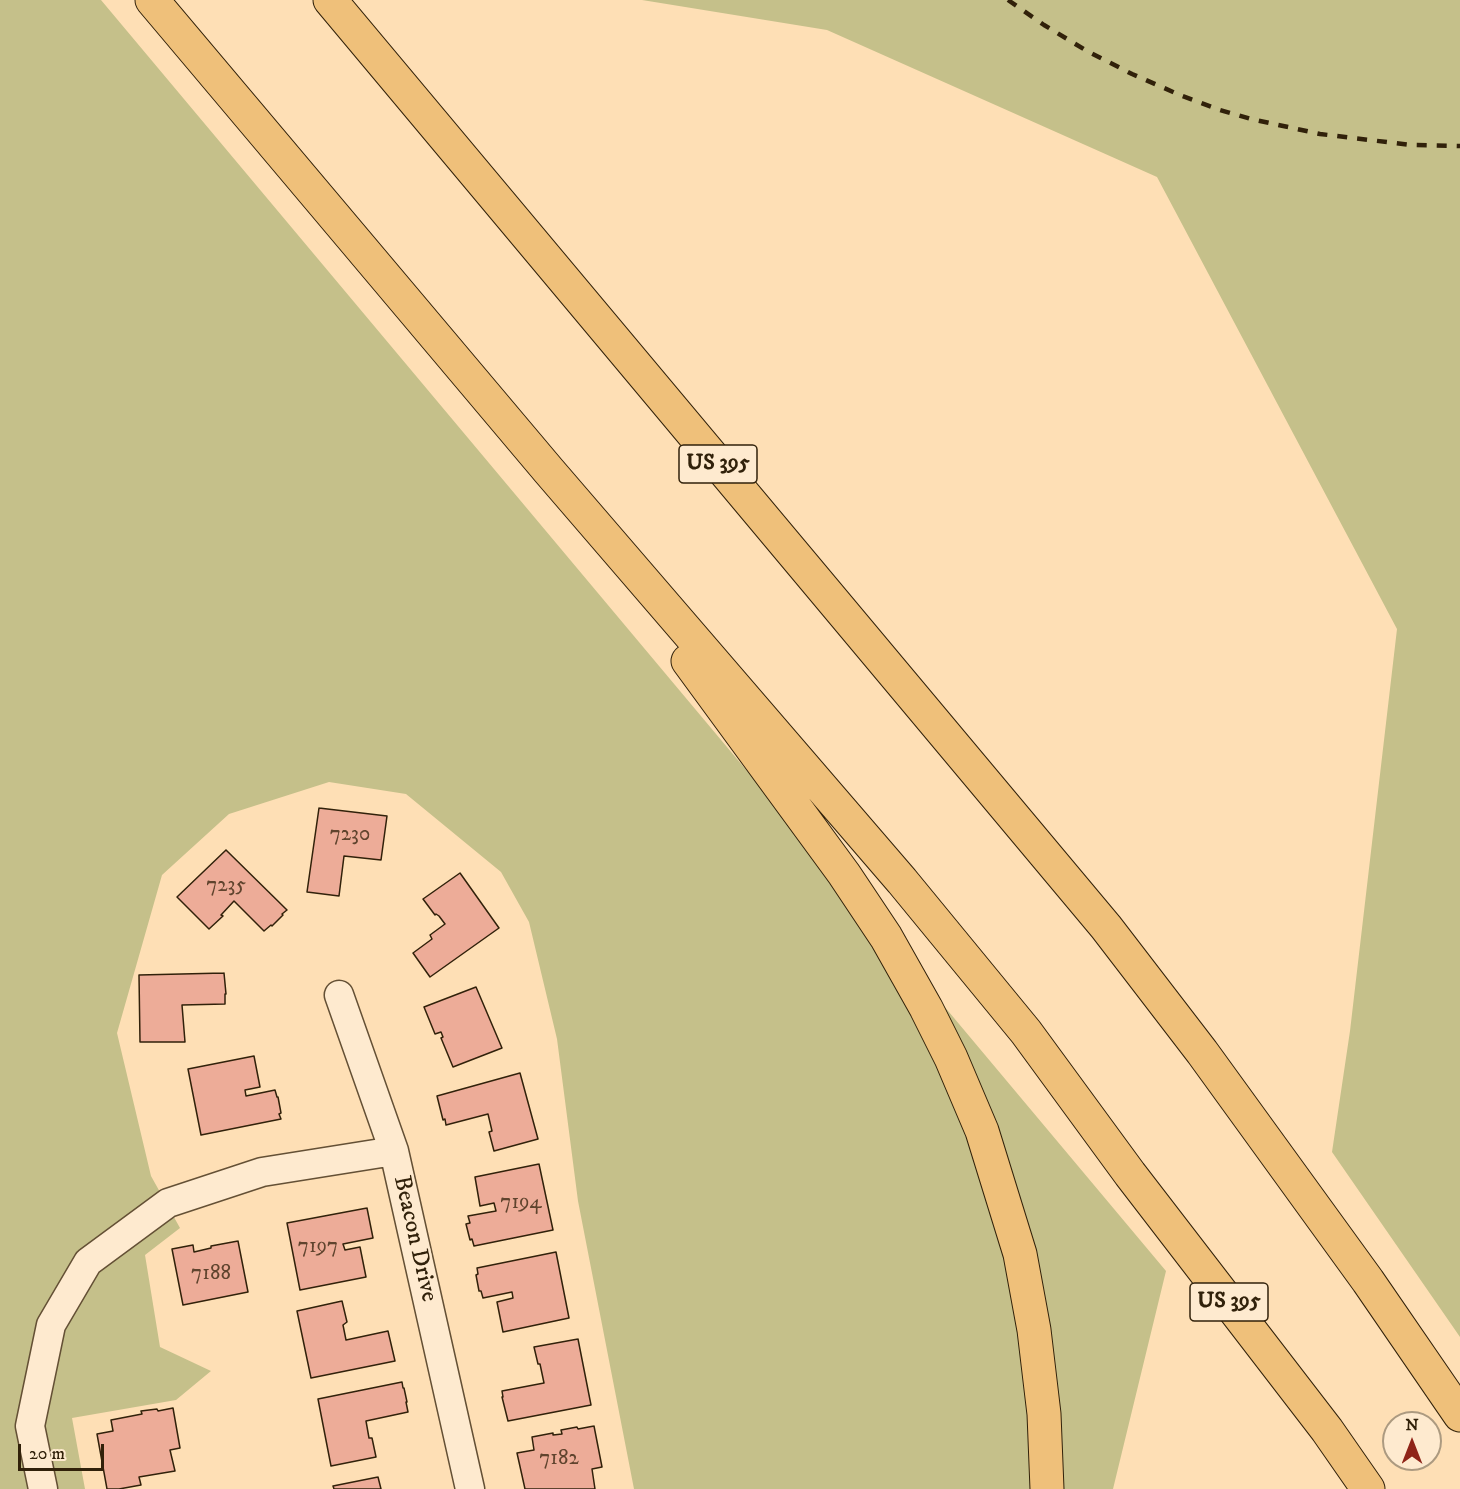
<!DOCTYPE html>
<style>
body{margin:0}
#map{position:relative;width:1460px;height:1489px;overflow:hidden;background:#fedfb5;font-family:"IM FELL DW Pica",serif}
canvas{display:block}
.north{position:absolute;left:1382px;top:1411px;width:60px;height:60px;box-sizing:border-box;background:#feeacf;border:2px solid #ac9a80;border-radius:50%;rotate:0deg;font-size:16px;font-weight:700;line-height:24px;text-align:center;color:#31210a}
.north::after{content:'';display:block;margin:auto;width:21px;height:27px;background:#8f2418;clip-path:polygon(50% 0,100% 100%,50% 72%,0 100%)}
.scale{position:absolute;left:18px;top:1444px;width:86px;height:27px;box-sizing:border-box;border:3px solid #31210a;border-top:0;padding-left:8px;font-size:18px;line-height:21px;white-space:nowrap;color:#31210a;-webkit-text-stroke:4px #feeacf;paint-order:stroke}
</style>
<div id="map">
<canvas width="1460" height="1489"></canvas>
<div class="north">N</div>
<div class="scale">20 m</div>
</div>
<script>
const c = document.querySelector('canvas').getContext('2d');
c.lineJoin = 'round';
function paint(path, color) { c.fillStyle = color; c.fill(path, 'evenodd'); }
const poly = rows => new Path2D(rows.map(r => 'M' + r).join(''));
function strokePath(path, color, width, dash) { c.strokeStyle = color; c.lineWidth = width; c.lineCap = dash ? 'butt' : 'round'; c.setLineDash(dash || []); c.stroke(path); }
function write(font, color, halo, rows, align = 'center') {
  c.font = font + ' "IM FELL DW Pica",serif'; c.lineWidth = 4.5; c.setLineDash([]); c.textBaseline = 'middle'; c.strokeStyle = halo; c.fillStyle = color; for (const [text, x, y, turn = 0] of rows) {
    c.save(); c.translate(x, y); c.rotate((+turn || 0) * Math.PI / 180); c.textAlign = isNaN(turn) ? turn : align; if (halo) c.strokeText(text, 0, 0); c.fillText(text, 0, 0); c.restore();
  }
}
paint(poly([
 [0,0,101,0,1166,1271,1113,1489,634,1489,578,1201,557,1039,529,922,501,872,406,794,329,782,229,814,162,875,117,1033,151,1176,180,1228,145,1255,160,1347,211,1371,176,1400,72,1418,85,1489,0,1489],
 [642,0,1460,0,1460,1337,1332,1152,1350,1031,1397,629,1157,177,827,30]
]), '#c5c08a');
const building = poly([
 [319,808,387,816,381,860,344,856,339,896,307,892,319,808],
 [226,850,287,910,282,914,283,915,272,926,271,925,264,931,234,901,221,915,223,916,209,929,177,897,226,850],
 [460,873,499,928,430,977,413,953,432,939,430,935,445,924,439,916,436,914,435,915,423,899,460,873],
 [224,973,226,994,225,994,225,1004,182,1005,185,1042,140,1042,139,975,224,973],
 [476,987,502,1048,453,1067,441,1038,443,1037,441,1032,435,1034,424,1007,476,987],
 [254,1056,260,1087,245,1090,246,1096,275,1090,277,1097,278,1097,281,1113,279,1114,281,1119,201,1135,188,1069,254,1056],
 [520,1073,538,1139,494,1151,489,1132,492,1131,488,1114,446,1125,445,1119,443,1120,437,1096,520,1073],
 [539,1164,553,1230,474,1246,472,1239,470,1240,466,1224,470,1223,468,1216,496,1211,494,1203,480,1206,475,1177,539,1164],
 [367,1208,373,1238,343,1244,345,1250,360,1247,366,1277,300,1290,287,1223,367,1208],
 [238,1241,248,1292,183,1305,172,1249,193,1245,194,1252,211,1248,211,1246,238,1241],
 [556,1252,569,1318,503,1332,497,1302,513,1298,512,1292,483,1298,481,1291,479,1291,476,1275,478,1274,477,1268,556,1252],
 [342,1301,347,1322,343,1325,346,1340,388,1331,395,1361,311,1378,297,1311,342,1301],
 [578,1339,591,1405,508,1421,502,1397,503,1397,502,1391,544,1383,540,1364,538,1364,534,1347,578,1339],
 [402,1382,403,1388,404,1388,407,1402,406,1402,408,1412,366,1421,369,1438,372,1438,376,1457,331,1466,318,1399,402,1382],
 [173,1408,180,1448,170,1450,175,1471,139,1477,141,1485,119,1489,107,1489,97,1434,113,1431,111,1420,142,1414,141,1411,157,1409,158,1411,173,1408],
 [594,1426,602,1467,592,1469,595,1489,525,1489,517,1453,534,1450,532,1437,553,1433,553,1435,562,1434,561,1430,577,1427,578,1429,594,1426],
 [378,1477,381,1489,334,1489,333,1486,378,1477]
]);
paint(building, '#edac98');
strokePath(building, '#31210a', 1.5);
const street = poly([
 [339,995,394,1151,470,1489],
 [43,1489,30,1426,51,1325,88,1262,168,1203,262,1172,394,1151]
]);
const highway = poly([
 [152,0,549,471,902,881,1026,1032,1130,1174,1327,1430,1368,1489],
 [330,0,1106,927,1202,1052,1368,1281,1460,1415],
 [688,661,844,874,886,937,926,1008,951,1058,982,1131,1020,1254,1034,1330,1044,1414,1047,1489]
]);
strokePath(street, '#645035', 31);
strokePath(highway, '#31210a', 35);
strokePath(street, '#feeacf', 28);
strokePath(highway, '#efc07a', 33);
strokePath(poly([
 [1008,0,1044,25,1087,51,1132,74,1180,95,1220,110,1251,119,1320,134,1411,145,1460,146]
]), '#31210a', 4.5, [10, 10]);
write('21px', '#60442e', null, [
 ["7230",350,836],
 ["7235",226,887],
 ["7194",521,1204],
 ["7197",318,1248],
 ["7188",211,1275],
 ["7182",559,1460]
]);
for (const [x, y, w] of [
 [718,464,78],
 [1229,1302,78]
]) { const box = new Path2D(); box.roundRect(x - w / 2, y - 19, w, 38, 4.5); c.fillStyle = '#feeacf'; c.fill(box); strokePath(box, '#31210a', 1.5); }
write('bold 22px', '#31210a', null, [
 ["US 395",718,464],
 ["US 395",1229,1302]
]);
write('24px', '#31210a', '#feeacf', [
 ["Beacon Drive",414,1239,77]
]);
</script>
